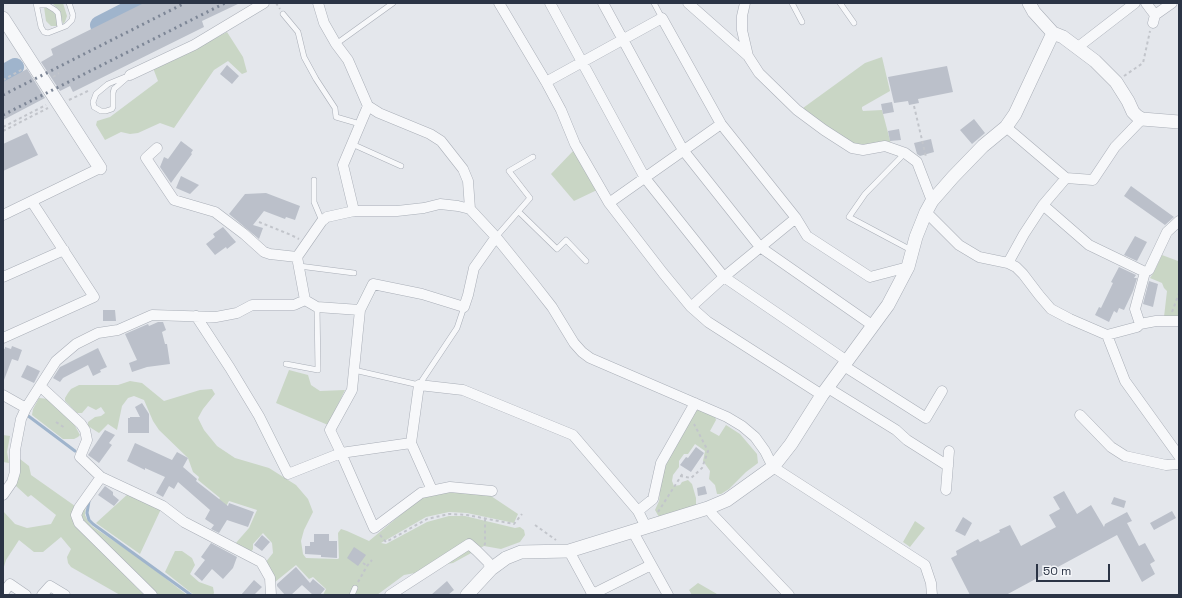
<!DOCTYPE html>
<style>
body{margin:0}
#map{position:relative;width:1182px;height:598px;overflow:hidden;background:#e4e7ec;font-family:"Space Grotesk",sans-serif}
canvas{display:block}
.frame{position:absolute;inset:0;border:4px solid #2b3445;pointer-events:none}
.scale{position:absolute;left:1036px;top:564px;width:74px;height:18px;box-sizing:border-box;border:2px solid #2b3445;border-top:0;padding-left:5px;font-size:12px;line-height:14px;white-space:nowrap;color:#2b3445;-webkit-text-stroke:3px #f4f6f9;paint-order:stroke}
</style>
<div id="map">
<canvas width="1182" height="598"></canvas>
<div class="frame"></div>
<div class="scale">50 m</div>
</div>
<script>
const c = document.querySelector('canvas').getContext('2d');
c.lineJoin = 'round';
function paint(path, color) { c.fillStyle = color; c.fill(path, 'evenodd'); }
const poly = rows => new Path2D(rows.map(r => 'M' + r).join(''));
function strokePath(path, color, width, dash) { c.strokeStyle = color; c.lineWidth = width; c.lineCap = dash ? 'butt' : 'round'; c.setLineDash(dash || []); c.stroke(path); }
paint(poly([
 [48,3,63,3,67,16,65,22,63,24,60,12,57,8,52,3],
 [44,7,51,9,56,14,58,26,51,26,46,21],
 [227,32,243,57,247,72,242,74,228,61,214,70,174,128,160,123,138,133,130,134,121,132,105,140,96,125,97,121,110,117,158,81,153,68,196,48],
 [882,57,890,91,862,107,862,109,863,111,882,110,891,144,865,147,852,145,803,111,803,108,865,63],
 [574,150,597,190,574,201,551,174],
 [1162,255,1178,261,1179,259,1179,318,1164,317,1167,291,1164,288,1162,283,1150,278,1154,272],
 [289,370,308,375,311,385,320,391,345,390,328,425,276,403],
 [130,381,142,383,164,401,200,390,212,389,215,394,203,409,198,418,204,430,217,446,235,458,269,468,296,485,308,499,313,512,304,530,301,541,303,554,306,558,338,559,339,558,338,533,341,529,347,531,369,541,422,497,444,491,491,496,518,514,514,523,467,513,449,512,426,517,381,543,386,544,427,522,449,516,465,516,515,528,520,527,524,530,525,535,520,542,501,549,484,546,453,563,428,567,415,573,404,575,377,595,323,595,326,589,313,577,309,579,296,565,275,582,265,563,273,553,272,543,263,533,253,544,253,549,251,552,235,544,249,528,257,510,229,501,222,514,212,508,220,498,198,480,199,477,193,472,188,458,159,430,153,421,144,400,134,396,128,398,122,406,117,430,108,424,99,433,88,426,88,422,95,417,101,416,105,413,101,407,96,410,88,406,82,413,77,413,65,401,65,398,68,393,71,389,79,385,118,385],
 [39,398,49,399,74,424,80,435,78,437,74,439,63,439,32,415,33,409],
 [696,408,715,416,716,420,710,431,719,436,726,425,740,434,757,454,758,463,746,472,729,489,721,494,717,494,715,485,709,479,710,471,703,461,705,451,695,444,688,454,684,454,679,461,679,467,673,475,672,481,674,486,680,485,682,482,688,480,692,484,696,498,696,505,659,517,655,510,659,501,663,464],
 [3,435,10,436,7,452,9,463,3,462],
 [20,459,29,466,31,475,75,506,76,526,144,595,120,595,71,567,68,563,67,557,71,549,61,537,43,552,34,552,19,540,6,560,3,570,3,511,15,524,27,528,51,524,56,515,31,495,28,497,16,486],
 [129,493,161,509,140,554,96,523],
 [86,506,85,515,88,521,92,526,142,560,187,595,156,595,85,524,81,515,82,509],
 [915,521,925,528,910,547,903,542],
 [175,551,182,551,192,558,195,565,190,574,199,582,213,587,214,593,213,595,194,595,165,572],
 [698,583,717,594,716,595,692,595,689,590]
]), '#c9d6c5');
strokePath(poly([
 [27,415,75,451],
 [89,501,87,513,89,520,93,524,191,595]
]), '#9fb4cc', 3);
strokePath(poly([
 [99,25,142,3],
 [3,74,15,67]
]), '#9fb4cc', 18);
paint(poly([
 [144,3,240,3,202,21,204,27,73,92,70,86,60,91,41,62,53,55,51,49],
 [227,65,239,76,232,84,220,74],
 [947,66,953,92,918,99,919,103,909,105,908,101,894,103,888,77],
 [27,69,45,98,3,120,3,82],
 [892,102,894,112,883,114,881,104],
 [974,119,985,133,972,144,960,130],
 [899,129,901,140,890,141,888,131],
 [27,133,38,155,3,171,3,144],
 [931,139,934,152,920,156,917,154,914,143],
 [181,141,193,150,191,153,192,154,171,183,160,167,164,157,168,159],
 [181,176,199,185,190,194,176,188],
 [1131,186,1174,217,1165,225,1124,196],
 [266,193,300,206,295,220,286,217,285,219,264,211,253,225,263,228,259,239,229,214,245,194],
 [223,227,236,242,227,249,226,247,215,255,206,244,215,237,213,234],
 [1135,236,1147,242,1137,261,1124,255],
 [1119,267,1136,275,1134,278,1137,278,1133,291,1124,310,1119,308,1117,313,1114,311,1109,322,1095,315,1099,307,1101,308,1113,283,1111,282],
 [1149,281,1158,284,1153,307,1143,304],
 [103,310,115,310,116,321,103,321],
 [158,322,163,322,166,330,162,332,165,344,167,344,170,364,147,367,132,372,129,363,137,360,125,334,148,324,149,326],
 [12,346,22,350,18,361,12,359,4,380,3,379,3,348,5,349,5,347,11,349],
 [98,348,107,367,100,370,101,372,93,376,88,365,63,378,60,382,53,378,60,367],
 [27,365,40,371,34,383,21,377],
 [142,403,149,414,149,433,128,433,128,418,130,418,130,417,140,417,135,407],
 [105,430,115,435,109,443,112,445,99,463,88,455],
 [135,443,172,460,177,452,188,458,183,467,197,479,196,481,228,506,229,503,254,512,248,527,227,520,219,533,211,529,214,525,205,519,210,510,178,482,174,489,169,486,163,497,156,493,165,477,145,468,145,470,127,461],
 [696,447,704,453,691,472,680,465,686,457,688,458],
 [105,486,113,492,113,495,119,500,114,506,98,495],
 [705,486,707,494,698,496,697,488],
 [1064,491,1077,514,1091,505,1104,527,1105,524,1127,512,1132,521,1127,523,1139,546,1145,543,1155,561,1150,564,1155,574,1142,582,1117,535,1006,595,970,595,951,558,957,555,956,551,978,539,980,542,1000,532,999,530,1010,525,1021,546,1056,527,1049,515,1060,509,1053,497],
 [1114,497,1126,501,1124,508,1111,504],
 [1172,511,1176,518,1154,530,1150,523],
 [963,517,972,523,965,536,955,531],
 [314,534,329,534,329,541,337,541,337,558,321,557,321,555,305,554,305,546,310,546,310,542,314,542],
 [262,535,270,542,262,551,254,545],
 [211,543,237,557,233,568,223,579,212,569,202,581,194,574,205,560,201,557],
 [354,547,366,555,358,566,347,558],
 [296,567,310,583,313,579,325,589,320,595,313,595,302,585,291,595,285,595,277,586,277,584],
 [254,580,262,587,254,595,241,595],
 [447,581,454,590,448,595,431,595]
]), '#bbc0ca');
const service = poly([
 [36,3,41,27,44,32,48,33,66,26,72,20,73,15,69,3],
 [654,3,662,18],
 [792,3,802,22],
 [840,3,854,23],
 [37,5,47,5,55,10,58,13,60,28],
 [283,14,298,32,304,57,316,79,335,108,336,117,360,124],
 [336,44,393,3],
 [130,75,114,89,113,93,113,107,112,109,106,111,101,111,94,107,93,102,96,94,108,84,130,75],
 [352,144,401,166],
 [905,153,865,194,849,217,911,250],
 [314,180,314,202,322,221],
 [519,212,557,249,566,240,586,261],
 [496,237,530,198,509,171,533,157],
 [299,266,354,273],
 [286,364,318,370,317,307],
 [354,370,419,385,457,328,464,307],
 [352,595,355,588]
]);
const minor = poly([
 [318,3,324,23,336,44,348,60,368,106,379,113,430,134,441,141,463,169,468,181,470,209],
 [499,3,546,82,561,110,575,144,609,203,663,273,691,307,708,322,822,395],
 [550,3,645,178,724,277,847,361],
 [603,3,683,150,760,247,872,325],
 [688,3,748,56],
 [745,3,742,16,742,30,748,56,759,73,797,110,824,130,852,148,863,150,885,146,905,153,917,162,932,201],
 [1146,3,1155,15],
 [1153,23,1155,15,1172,3],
 [1078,47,1135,3],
 [130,75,194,45,264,3],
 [546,82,662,18,721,124,796,218,807,236,870,277,908,267],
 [1006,127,1066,178,1093,180,1115,147,1142,119],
 [157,148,146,158,174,200,215,212,244,234,264,252,270,254,297,257],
 [609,203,721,124],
 [1043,205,1089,245,1145,272],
 [354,211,343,165,368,106],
 [926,212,959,245,979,257,1008,263,1016,267,1023,274,1039,295,1051,309,1070,319,1107,335,1137,327,1140,324,1156,321,1179,321],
 [3,215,100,168],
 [1008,263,1024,234,1043,205,1066,178],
 [3,277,64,250],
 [691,307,724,277,796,218],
 [360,310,373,284,422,294,464,307,468,295,474,268,496,237],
 [196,316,230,368,259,416,288,474,341,453,330,430,352,390,360,310,317,307,305,300],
 [1140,324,1135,309,1145,272,1149,270,1167,232,1179,221],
 [1107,335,1125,381,1179,456],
 [3,338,94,297,32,202],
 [844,366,926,418,942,391],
 [40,386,81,424,85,430,87,440,80,457,101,477,163,506,184,522,261,562,270,578,271,595],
 [828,388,896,430,907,440,948,466],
 [3,395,26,408],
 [1080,415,1111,447,1125,456,1166,465,1179,464],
 [411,443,419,385,463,390,573,435,638,511,646,527],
 [101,477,79,508,76,515,79,523,152,595],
 [432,490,411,443,341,453,374,528,421,493,450,487,492,491],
 [946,490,949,451],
 [3,495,12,482,15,472,15,450,21,419,26,408,56,361,76,344,98,333,118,330,152,315,216,317,237,313,252,305,294,305,305,300,297,257,322,221,327,217,354,211,397,211,424,208,440,204,458,206,470,209,496,237,534,284,552,307,574,343,582,352,590,358,727,417,742,426,755,437,765,451,773,467,925,565,931,583,932,595],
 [708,508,713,515,789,595],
 [638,511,653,499,661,463,695,403],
 [633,532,668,595],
 [569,551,593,595],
 [3,593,10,584,26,595],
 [42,595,50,586,65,595],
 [390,595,469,544,477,551,488,562,491,569],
 [591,595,651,565]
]);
const tertiary = poly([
 [1029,3,1034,12,1053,33,1063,37,1095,61,1116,82,1128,101,1133,112,1137,116,1142,119,1179,122],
 [3,18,100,168],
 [467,595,491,569,506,558,521,552,569,551,708,508,727,500,773,467,791,444,822,395,888,305,908,267,916,237,926,212,932,201,953,177,983,146,1006,127,1015,114,1053,33]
]);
strokePath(service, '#a9aeb7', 6);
strokePath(minor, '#a9aeb7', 11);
strokePath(tertiary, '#a9aeb7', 14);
strokePath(poly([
 [276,3,280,9],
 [1124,76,1143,63,1150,31],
 [53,77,59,73],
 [3,80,23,69],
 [69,100,90,90],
 [914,106,926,157],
 [3,127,46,105],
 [3,131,48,108],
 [259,222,291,235,299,239],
 [1172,312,1179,293],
 [56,422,65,428],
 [680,476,691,478,702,468,708,451,694,424],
 [658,512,683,473],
 [535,525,556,540],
 [380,535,386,542,427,519,449,514,467,515,514,524,522,514],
 [484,545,485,544,485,519],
 [363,563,367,566],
 [358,582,367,566,372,560]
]), '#c2c5cb', 2, [3, 3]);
strokePath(service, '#f7f8fa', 5);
strokePath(minor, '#f7f8fa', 10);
strokePath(tertiary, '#f7f8fa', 13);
strokePath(poly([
 [3,95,185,3],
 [3,115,225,3]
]), '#7d8696', 3, [2, 4]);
</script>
